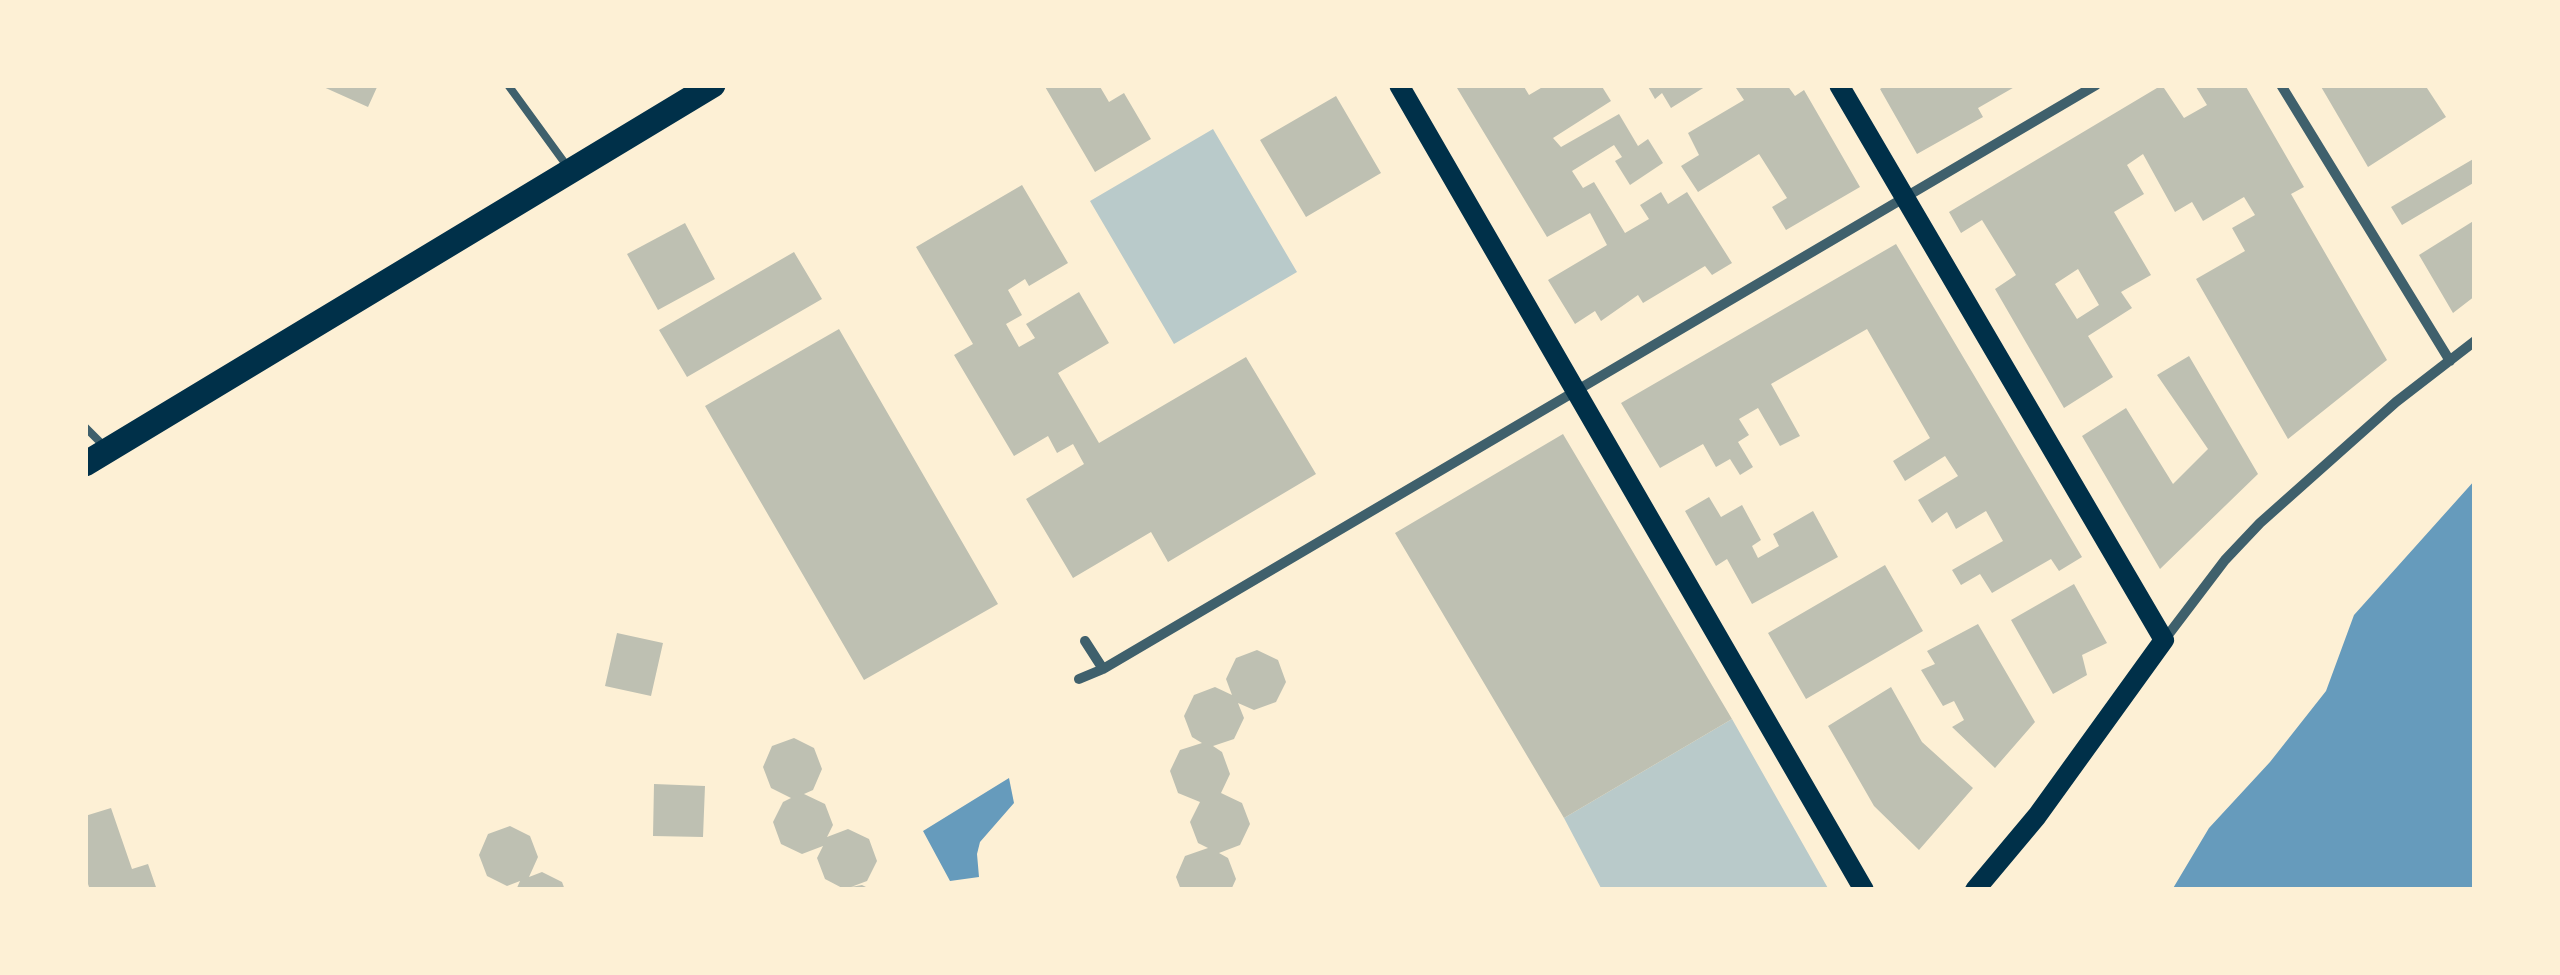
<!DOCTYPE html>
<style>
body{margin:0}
#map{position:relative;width:2560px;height:975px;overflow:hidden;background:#fdf0d5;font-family:Barlow,sans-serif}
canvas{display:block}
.frame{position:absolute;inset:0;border:88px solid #fdf0d5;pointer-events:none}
</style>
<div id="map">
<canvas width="2560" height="975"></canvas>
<div class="frame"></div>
</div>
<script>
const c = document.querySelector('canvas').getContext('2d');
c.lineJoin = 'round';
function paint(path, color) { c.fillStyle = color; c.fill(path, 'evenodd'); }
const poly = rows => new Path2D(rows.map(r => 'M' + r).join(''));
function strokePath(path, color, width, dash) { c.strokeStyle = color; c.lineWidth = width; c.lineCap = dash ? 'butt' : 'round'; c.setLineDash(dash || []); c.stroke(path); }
paint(poly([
 [1213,129,1297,272,1174,344,1090,201],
 [1732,719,1829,890,1602,890,1564,818]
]), '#b9caca');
paint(poly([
 [2475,480,2475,890,2172,890,2209,828,2270,762,2326,691,2354,615],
 [1009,778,1014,803,980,842,977,854,979,877,950,881,923,831]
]), '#669bbc');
paint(poly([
 [319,85,378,85,368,107],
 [1044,85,1099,85,1109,102,1124,93,1151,139,1095,172],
 [1462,85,1523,85,1529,95,1546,85,1601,85,1611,101,1553,138,1561,147,1619,114,1638,146,1648,139,1663,163,1630,185,1615,161,1622,157,1614,145,1572,171,1583,188,1594,182,1625,233,1649,219,1640,205,1661,192,1668,204,1687,192,1732,263,1712,275,1705,266,1643,303,1638,295,1601,321,1595,311,1575,324,1548,280,1607,245,1590,213,1547,237,1457,88],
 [1647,85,1708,85,1671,108,1662,93,1655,99],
 [1734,85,1787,85,1795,96,1804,90,1860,187,1786,230,1772,207,1787,198,1759,154,1698,192,1681,166,1699,155,1688,133,1744,100],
 [1886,85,2018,85,1978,108,1983,117,1917,154,1880,89],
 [2162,85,2184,118,2207,105,2196,87,2198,85,2245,85,2304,187,2291,194,2387,360,2288,439,2196,279,2245,251,2232,228,2255,215,2244,197,2203,221,2192,202,2175,212,2143,154,2127,165,2144,194,2114,212,2151,275,2121,292,2132,308,2088,336,2113,377,2064,408,1995,289,2016,275,1982,220,1961,233,1949,212],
 [2078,269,2099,305,2077,319,2055,284],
 [2320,85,2410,85,2412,88,2425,85,2446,117,2368,167],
 [1336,96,1381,173,1306,217,1260,140],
 [2475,158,2475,182,2402,225,2391,207],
 [1022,185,1068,263,1029,286,1025,279,1008,290,1022,315,1006,324,1019,347,1035,338,1026,324,1079,292,1109,343,1058,373,1099,443,1246,357,1316,474,1168,562,1151,532,1073,578,1026,499,1084,464,1073,444,1057,453,1048,436,1014,456,954,355,973,344,916,247],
 [2475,220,2475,296,2453,313,2419,255],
 [685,223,715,279,658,310,627,254],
 [1896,244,2082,557,2059,571,2051,559,1992,593,1980,574,1961,585,1952,570,2003,541,1986,511,1956,529,1947,512,1932,523,1918,500,1958,476,1945,456,1905,481,1893,461,1930,438,1867,329,1771,384,1800,436,1780,446,1758,408,1739,419,1749,435,1738,442,1753,467,1740,475,1730,459,1716,467,1703,444,1660,468,1621,403],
 [794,252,822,299,687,377,659,330],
 [839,329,998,604,864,680,705,406],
 [2189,356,2258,474,2160,569,2082,436,2126,408,2173,484,2208,449,2157,375],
 [1563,434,1732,719,1564,818,1395,533],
 [1709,497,1721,517,1742,505,1761,540,1752,546,1758,558,1779,546,1773,534,1813,511,1838,557,1752,604,1727,559,1716,566,1685,511],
 [1885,565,1923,631,1806,699,1768,633],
 [2074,584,2107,643,2082,655,2087,675,2053,694,2011,620],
 [1978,624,2035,722,1995,768,1952,727,1964,720,1954,701,1943,706,1921,670,1935,664,1927,651],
 [617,633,663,643,651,696,605,686],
 [1257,650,1278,660,1286,682,1276,702,1254,710,1238,703,1244,718,1234,739,1213,746,1222,752,1230,774,1221,793,1242,803,1250,824,1240,845,1219,853,1228,858,1236,879,1231,890,1181,890,1176,877,1185,856,1208,848,1198,843,1190,822,1200,802,1178,793,1170,771,1180,750,1202,743,1192,737,1184,716,1194,695,1215,687,1232,695,1226,679,1236,658],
 [1891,687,1922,742,1973,788,1919,850,1874,806,1828,726],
 [794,738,814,748,822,769,813,790,804,794,825,804,833,825,827,837,848,829,869,839,877,861,867,881,851,887,862,885,872,890,846,890,825,879,817,858,823,846,802,854,781,844,773,822,783,802,791,798,771,788,763,767,772,746],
 [654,784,705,786,703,837,653,836],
 [111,808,132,869,148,864,157,890,90,890,88,884,85,885,85,816],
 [510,826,530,836,538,857,529,877,542,872,562,882,565,890,516,890,520,881,507,886,487,876,479,855,488,834]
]), '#bec0b2');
strokePath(poly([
 [508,85,567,166],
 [85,427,105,447]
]), '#3f606c', 8);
strokePath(poly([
 [2281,85,2450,361],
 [2165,639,2225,560,2260,523,2396,402,2475,341],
 [1085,641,1103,669],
 [1079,679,1103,669,2096,85]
]), '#3f606c', 10);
strokePath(poly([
 [1399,85,1864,890],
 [1839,85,2164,640,2037,816,1975,890]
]), '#003049', 20);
strokePath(poly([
 [85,464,713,85]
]), '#003049', 25);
</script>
